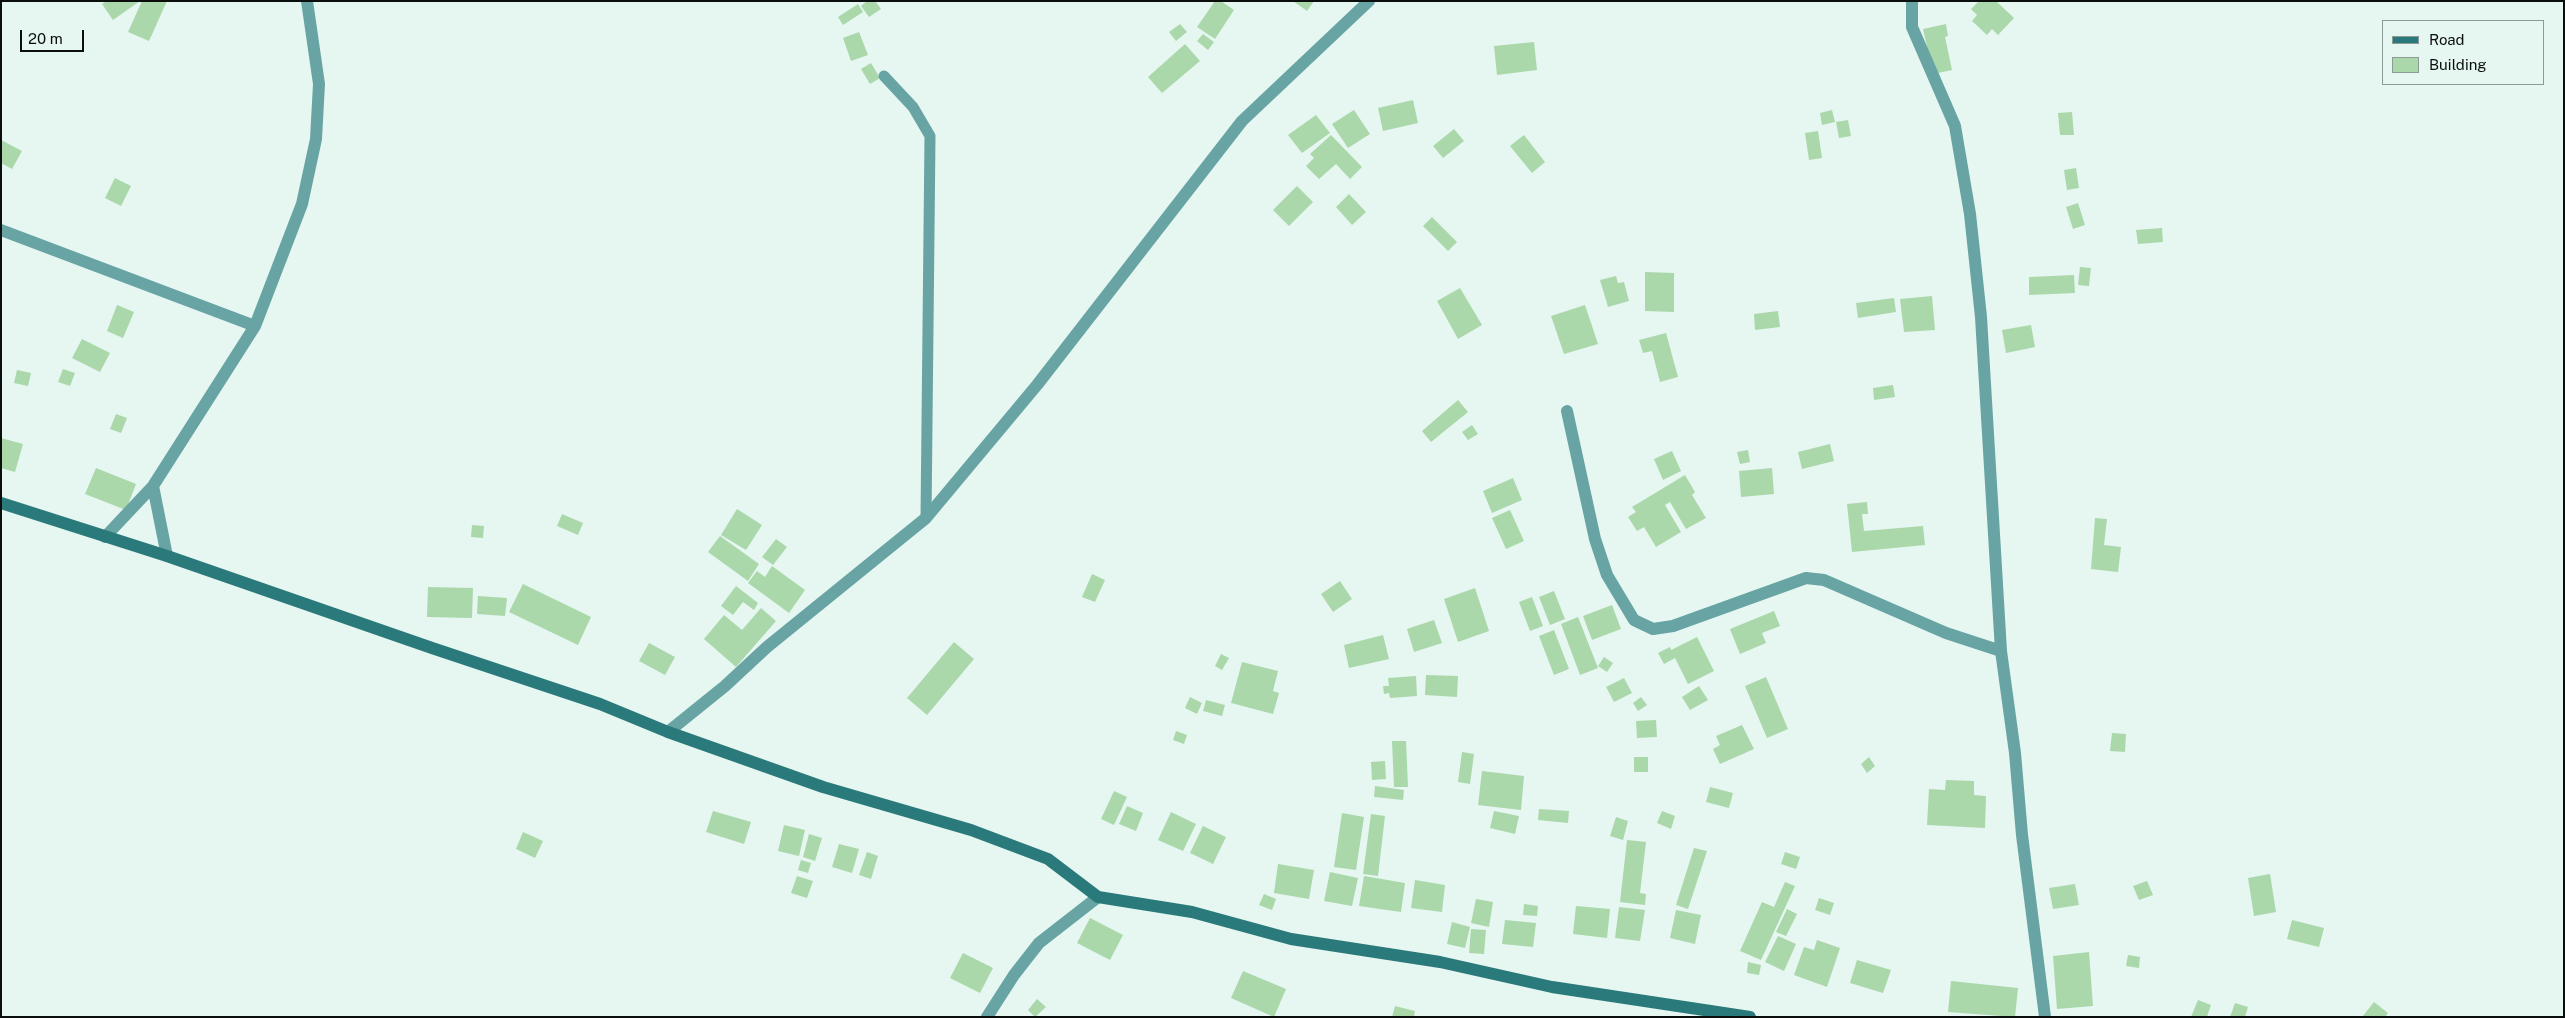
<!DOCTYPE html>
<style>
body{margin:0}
#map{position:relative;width:2565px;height:1018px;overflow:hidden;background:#e6f6f0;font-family:"Public Sans",sans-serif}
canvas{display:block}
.frame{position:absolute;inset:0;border:2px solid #0a0f0d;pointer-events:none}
.legend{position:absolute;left:2382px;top:20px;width:162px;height:65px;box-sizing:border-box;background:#e6f6f0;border:1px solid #8e9a95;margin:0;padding:6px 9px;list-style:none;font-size:15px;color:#0a0f0d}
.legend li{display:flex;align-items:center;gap:10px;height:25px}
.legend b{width:25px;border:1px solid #8e9a95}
.scale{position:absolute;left:20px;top:30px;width:64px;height:22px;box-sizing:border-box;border:2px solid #0a0f0d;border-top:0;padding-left:6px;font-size:15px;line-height:18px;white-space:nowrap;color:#0a0f0d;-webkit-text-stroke:4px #e6f6f0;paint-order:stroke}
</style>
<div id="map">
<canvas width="2565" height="1018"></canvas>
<div class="frame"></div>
<ul class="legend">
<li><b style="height:6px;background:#2b7a7b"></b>Road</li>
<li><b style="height:14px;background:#aad8ab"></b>Building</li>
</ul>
<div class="scale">20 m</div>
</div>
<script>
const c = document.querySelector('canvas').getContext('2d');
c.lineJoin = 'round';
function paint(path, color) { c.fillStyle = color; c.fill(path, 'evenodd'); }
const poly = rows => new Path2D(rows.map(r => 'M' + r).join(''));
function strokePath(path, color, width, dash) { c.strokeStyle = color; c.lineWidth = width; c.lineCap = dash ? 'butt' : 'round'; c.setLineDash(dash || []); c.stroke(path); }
paint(poly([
 [106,1,140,1,113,20,102,4],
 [142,1,167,1,149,41,128,32],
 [867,1,875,1,881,9,869,17,861,6],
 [1215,1,1221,1,1234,10,1215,39,1197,27],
 [1293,1,1314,1,1307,11],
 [1979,1,1996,1,2014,18,1998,35,1992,29,1987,35,1972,21,1977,15,1971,9],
 [858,4,863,12,843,25,838,17],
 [1180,24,1187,32,1176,41,1169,32],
 [1946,24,1948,36,1945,37,1952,70,1933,74,1923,29],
 [859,32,868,55,851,61,843,38],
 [1203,34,1214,42,1208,50,1197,41],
 [1534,42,1537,70,1497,75,1494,46],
 [1185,44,1200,61,1162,93,1148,77],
 [871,63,880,78,870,84,861,69],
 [1413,100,1418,123,1383,131,1378,108],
 [1354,110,1370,134,1348,148,1332,124],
 [1832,110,1835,122,1822,125,1820,113],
 [2072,112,2074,135,2060,135,2058,113],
 [1316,115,1330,133,1302,153,1288,135],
 [1848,120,1851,136,1839,138,1836,122],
 [1454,129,1464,141,1443,158,1433,146],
 [1818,131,1822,158,1809,160,1805,133],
 [1331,135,1362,167,1350,179,1336,164,1319,179,1306,166,1314,158,1310,154],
 [1524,135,1545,162,1532,173,1510,146],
 [1,140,22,151,12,169,1,163],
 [2076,168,2079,188,2067,190,2064,170],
 [115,178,131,186,121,206,105,198],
 [1297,186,1313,202,1289,226,1273,210],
 [1349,194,1366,212,1352,225,1336,207],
 [2078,203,2085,225,2073,229,2066,207],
 [1432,217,1457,242,1448,251,1423,226],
 [2162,228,2163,242,2138,244,2136,230],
 [2080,267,2091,268,2089,286,2078,285],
 [1645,272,1674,273,1674,312,1645,311],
 [2074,275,2075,293,2029,295,2029,277],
 [1616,276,1618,283,1624,282,1629,301,1608,307,1600,280],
 [1460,288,1482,325,1458,339,1437,301],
 [1932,296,1935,330,1904,332,1900,299],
 [1894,298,1896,312,1858,318,1856,303],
 [117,305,134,312,123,338,107,331],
 [1585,305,1598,344,1564,354,1551,316],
 [1778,311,1780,327,1755,330,1754,314],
 [2031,325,2035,347,2006,353,2002,330],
 [1666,333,1678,377,1660,382,1652,351,1643,353,1639,340],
 [82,339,110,353,100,372,72,358],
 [63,369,75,373,70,386,58,382],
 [17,370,31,373,28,386,14,383],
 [1893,385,1895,397,1874,400,1873,388],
 [1458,400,1468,412,1431,442,1422,431],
 [116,414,127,418,121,433,110,429],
 [1472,425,1478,434,1468,440,1462,432],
 [1,438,23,444,15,472,1,468],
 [1830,444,1834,461,1802,469,1798,452],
 [1748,450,1750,462,1740,464,1737,452],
 [1672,451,1681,471,1663,480,1654,459],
 [96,468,136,484,126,510,85,494],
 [1772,468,1774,494,1741,497,1739,471],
 [1685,475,1695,492,1692,495,1706,518,1686,529,1670,502,1665,505,1681,532,1656,547,1644,527,1637,531,1628,517,1636,512,1632,507],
 [1513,478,1522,500,1492,513,1483,491],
 [1867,502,1868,514,1862,514,1864,531,1923,526,1925,545,1852,552,1847,504],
 [737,509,762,525,746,550,721,535],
 [1510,510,1524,541,1506,549,1492,518],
 [562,514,583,523,578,535,557,526],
 [2095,518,2107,519,2104,545,2121,547,2118,572,2091,569],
 [472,525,484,526,483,538,471,537],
 [720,536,759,564,748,581,708,552],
 [776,539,787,547,773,565,762,557],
 [772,566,805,590,789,613,748,583,757,571,765,577],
 [1092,574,1105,580,1095,602,1082,597],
 [1340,581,1352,599,1333,612,1321,594],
 [523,584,591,617,578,645,509,612],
 [736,586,758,603,754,610,743,602,733,615,721,606],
 [428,587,473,588,472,618,427,617],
 [1475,588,1489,631,1458,642,1444,599],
 [1554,591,1565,619,1550,625,1539,597],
 [478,596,507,598,505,616,477,614],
 [1532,597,1543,626,1530,631,1519,602],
 [1612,605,1621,629,1592,640,1583,616],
 [761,608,776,621,736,667,704,639,724,615,742,630],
 [1774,611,1780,626,1762,633,1766,643,1740,654,1730,629],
 [1578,617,1598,668,1580,675,1561,624],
 [1434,620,1442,643,1414,652,1407,629],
 [1554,630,1569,669,1554,675,1539,636],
 [1383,635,1389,659,1349,668,1344,645],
 [1697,637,1714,671,1688,684,1675,658,1664,664,1658,653,1670,647,1671,650],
 [954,642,974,659,927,715,907,698],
 [649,643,675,657,665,675,639,661],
 [1221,654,1229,658,1222,670,1215,666],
 [1604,657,1613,663,1607,672,1598,666],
 [1242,662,1278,671,1273,691,1279,693,1273,714,1231,703],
 [1426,675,1458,676,1457,697,1425,695],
 [1416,676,1417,696,1390,698,1389,693,1384,694,1383,686,1389,686,1388,678],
 [1766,677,1788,729,1767,738,1745,686],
 [1624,678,1632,693,1614,702,1606,687],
 [1699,686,1708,700,1690,710,1682,697],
 [1190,697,1202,703,1197,714,1185,708],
 [1641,697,1647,705,1638,711,1633,703],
 [1206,700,1225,705,1222,716,1203,711],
 [1656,720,1657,737,1637,738,1636,721],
 [1742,725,1754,749,1720,764,1713,749,1720,745,1716,736],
 [1176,731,1187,735,1184,744,1173,740],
 [2112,733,2126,734,2125,752,2110,751],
 [1392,741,1406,741,1408,787,1394,787],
 [1462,752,1474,754,1470,784,1458,782],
 [1634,757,1648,757,1648,772,1634,772],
 [1869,757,1875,766,1867,773,1861,764],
 [1385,761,1386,779,1372,780,1371,762],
 [1482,771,1524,776,1521,810,1478,805],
 [1946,780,1974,781,1974,795,1986,796,1985,828,1927,825,1929,789,1945,790],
 [1375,786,1404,790,1403,800,1374,797],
 [1710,787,1733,793,1729,808,1706,802],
 [1114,791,1127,797,1114,825,1101,819],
 [1127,806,1143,813,1136,831,1119,824],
 [1539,809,1569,811,1568,823,1538,820],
 [713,811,751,822,744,844,706,832],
 [1494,811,1519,816,1515,834,1490,828],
 [1662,811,1675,816,1671,829,1657,823],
 [1171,812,1196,824,1183,851,1158,840],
 [1342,813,1364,817,1356,870,1334,867],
 [1371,814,1385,816,1378,876,1363,874],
 [1616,817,1628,821,1623,840,1610,836],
 [784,825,805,830,799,856,778,851],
 [1203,826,1226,837,1213,864,1190,853],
 [523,832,543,841,535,858,516,849],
 [809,834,822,838,815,861,803,857],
 [1627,840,1646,842,1640,893,1646,894,1645,905,1620,902],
 [839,844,859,849,852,873,832,867],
 [1694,848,1707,851,1688,909,1676,905],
 [867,852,878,856,871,879,859,875],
 [1785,852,1800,857,1796,869,1781,864],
 [801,860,811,863,808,873,798,870],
 [1278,864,1314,870,1309,899,1274,893],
 [1330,872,1358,878,1352,906,1324,901],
 [2270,874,2276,912,2254,916,2248,878],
 [797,876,813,881,807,898,791,893],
 [1364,876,1405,883,1401,912,1359,906],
 [1415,880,1445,885,1442,912,1411,908],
 [2147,881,2153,895,2139,900,2133,886],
 [1785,882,1795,886,1761,960,1740,951,1762,902,1774,907],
 [2075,884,2079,905,2053,909,2049,888],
 [1264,894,1276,899,1272,910,1259,905],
 [1819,898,1834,903,1830,915,1815,910],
 [1476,899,1493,902,1489,927,1471,923],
 [1524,904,1538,906,1537,916,1523,915],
 [1576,906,1610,909,1607,938,1573,934],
 [1619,907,1645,910,1640,941,1615,938],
 [1787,909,1797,914,1786,936,1776,932],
 [1676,910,1701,915,1695,944,1670,938],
 [1090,918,1123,935,1110,960,1077,943],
 [1505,920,1536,923,1533,947,1502,944],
 [2292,920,2324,928,2319,947,2287,939],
 [1452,922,1470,927,1465,948,1447,944],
 [1471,929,1486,930,1484,954,1469,953],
 [1778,936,1796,944,1784,971,1765,962],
 [1817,940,1840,948,1827,987,1794,975,1804,947,1814,950],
 [2089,952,2093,1006,2057,1009,2053,956],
 [963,953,993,968,980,993,950,978],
 [2128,955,2140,957,2139,968,2126,966],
 [1857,960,1891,970,1883,993,1850,983],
 [1748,962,1761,965,1759,975,1747,973],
 [1243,971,1286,989,1274,1017,1231,998],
 [1951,981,2018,988,2015,1017,1948,1012],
 [1037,999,1046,1007,1035,1017,1028,1010],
 [2198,1000,2211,1005,2207,1017,2191,1017],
 [2374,1002,2388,1013,2385,1017,2362,1017],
 [2235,1003,2248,1007,2245,1017,2230,1017],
 [1395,1006,1415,1011,1414,1017,1392,1017]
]), '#aad8ab');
strokePath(poly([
 [884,76,913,107,930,136,926,518]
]), '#68a4a4', 11);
strokePath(poly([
 [1912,1,1912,27,1955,126,1970,214,1981,317,2001,651,2015,753,2022,835,2045,1017],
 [1,230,255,326],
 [1567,411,1595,539,1607,575,1634,620,1653,629,1673,626,1806,578,1824,580,1946,633,2001,651],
 [153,486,167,556],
 [105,537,153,486,255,326,302,204,316,139,319,84,307,1],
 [668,732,725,686,767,647,926,518,1037,385,1242,121,1369,1],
 [987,1017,1014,975,1039,943,1098,897]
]), '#68a4a4', 12);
strokePath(poly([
 [1,503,167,556,432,648,600,704,668,732,823,787,971,830,1048,859,1098,897,1192,912,1291,939,1440,962,1552,987,1750,1017]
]), '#2b7a7b', 12);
</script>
